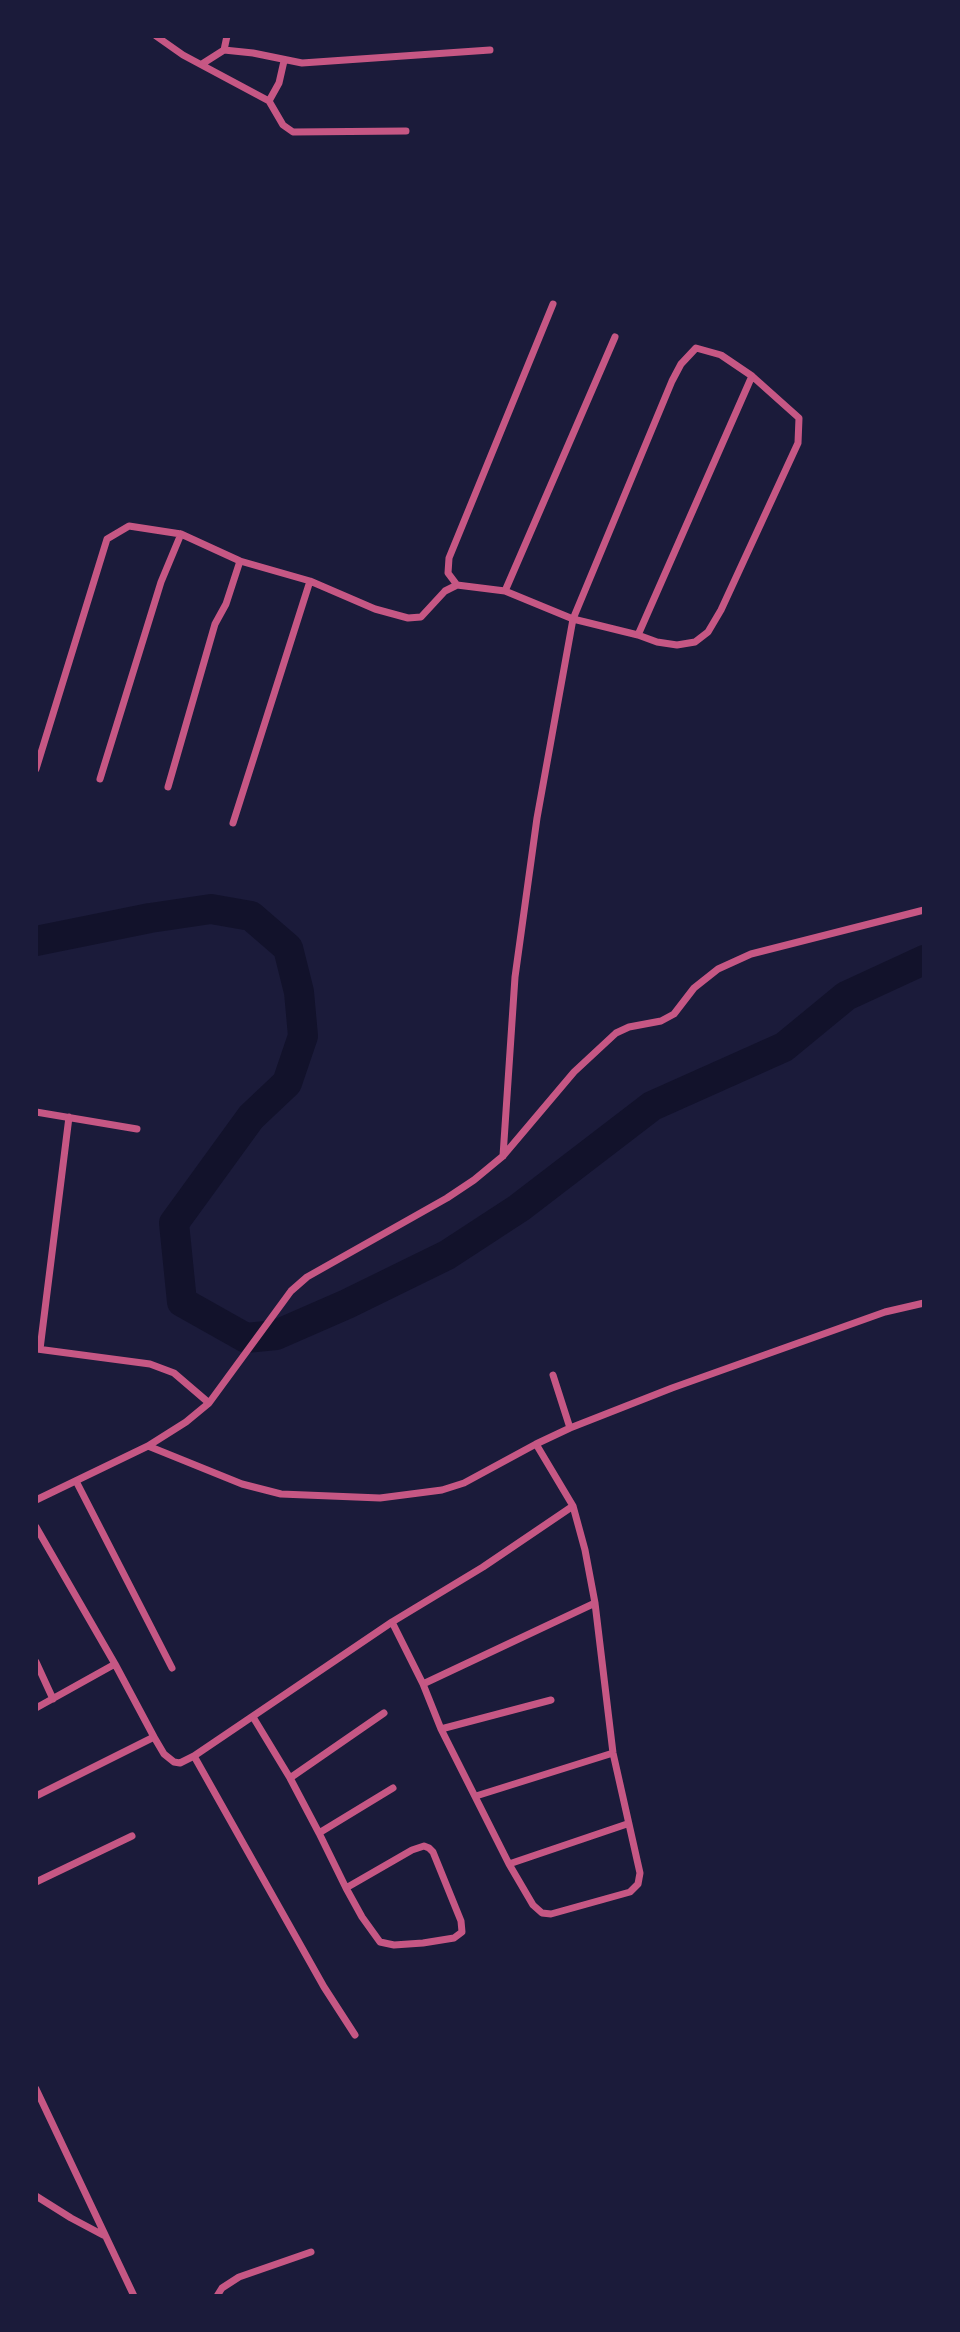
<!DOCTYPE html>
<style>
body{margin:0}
#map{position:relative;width:960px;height:2332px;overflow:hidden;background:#1b1b3a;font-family:Signika,sans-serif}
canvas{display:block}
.frame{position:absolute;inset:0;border:38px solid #1b1b3a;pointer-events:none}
</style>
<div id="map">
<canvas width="960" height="2332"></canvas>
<div class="frame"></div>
</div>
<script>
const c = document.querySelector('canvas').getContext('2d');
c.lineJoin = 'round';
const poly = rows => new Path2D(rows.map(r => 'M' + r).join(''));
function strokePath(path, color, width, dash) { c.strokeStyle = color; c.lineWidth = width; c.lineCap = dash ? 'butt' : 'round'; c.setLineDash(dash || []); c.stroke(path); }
strokePath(poly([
 [36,941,150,918,211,909,251,916,288,948,299,992,303,1036,287,1083,251,1117,174,1223,182,1302,246,1338,276,1335,347,1304,447,1255,519,1208,652,1106,784,1047,846,996,924,960]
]), '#12122b', 30);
strokePath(poly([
 [156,36,183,55,269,101,283,125,293,132,406,131],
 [227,36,224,50,253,53,302,63,490,50],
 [202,64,224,50],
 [269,101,279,83,284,61],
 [505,591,615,337],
 [638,635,657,642,677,645,695,642,708,632,721,610,798,443,799,418,752,376],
 [36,769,107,539,129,526,181,534,240,561,310,581,375,609,408,618,421,617,445,591,457,585],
 [100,779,161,582,181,534],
 [168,787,215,624,226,604,240,561],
 [233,823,310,581],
 [36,1112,137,1129],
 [503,1156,515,977,537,818,573,619,672,381,681,364,696,348,721,355,752,376,638,635,573,619,505,591,457,585,448,573,449,558,553,304],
 [37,1349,150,1364,174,1373,209,1403],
 [40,1349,69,1117],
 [553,1375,570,1428],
 [148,1446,186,1422,209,1403,291,1291,307,1277,447,1198,474,1180,503,1156,574,1072,616,1033,629,1027,661,1021,674,1014,694,988,718,969,751,954,924,910],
 [76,1481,172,1668],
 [36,1500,148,1446,242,1484,281,1494,380,1498,442,1490,464,1483,536,1444,570,1428,672,1388,885,1312,924,1303],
 [36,1527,115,1664,154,1737,36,1796],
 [392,1622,423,1684,441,1729,509,1864,533,1905,542,1913,551,1914,630,1892,638,1884,640,1873,613,1753,595,1603,585,1550,573,1506],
 [36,1662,53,1699],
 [423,1684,595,1603],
 [36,1708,115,1664],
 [253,1717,290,1778,319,1833,346,1888,362,1917,380,1942,394,1945,423,1943,454,1938,462,1932,461,1921,433,1852,429,1848,424,1846,412,1850,346,1888],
 [441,1729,551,1700],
 [154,1737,164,1754,174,1762,180,1763,194,1756,324,1987,355,2035],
 [194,1756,392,1622,483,1567,573,1506,536,1444],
 [290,1778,384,1713],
 [476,1796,613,1753],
 [319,1833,393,1788],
 [509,1864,627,1824],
 [36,1882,132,1836],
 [36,2089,134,2296],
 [36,2196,71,2218,103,2235],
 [217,2296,222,2288,239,2277,311,2252]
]), '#c65784', 7);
</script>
